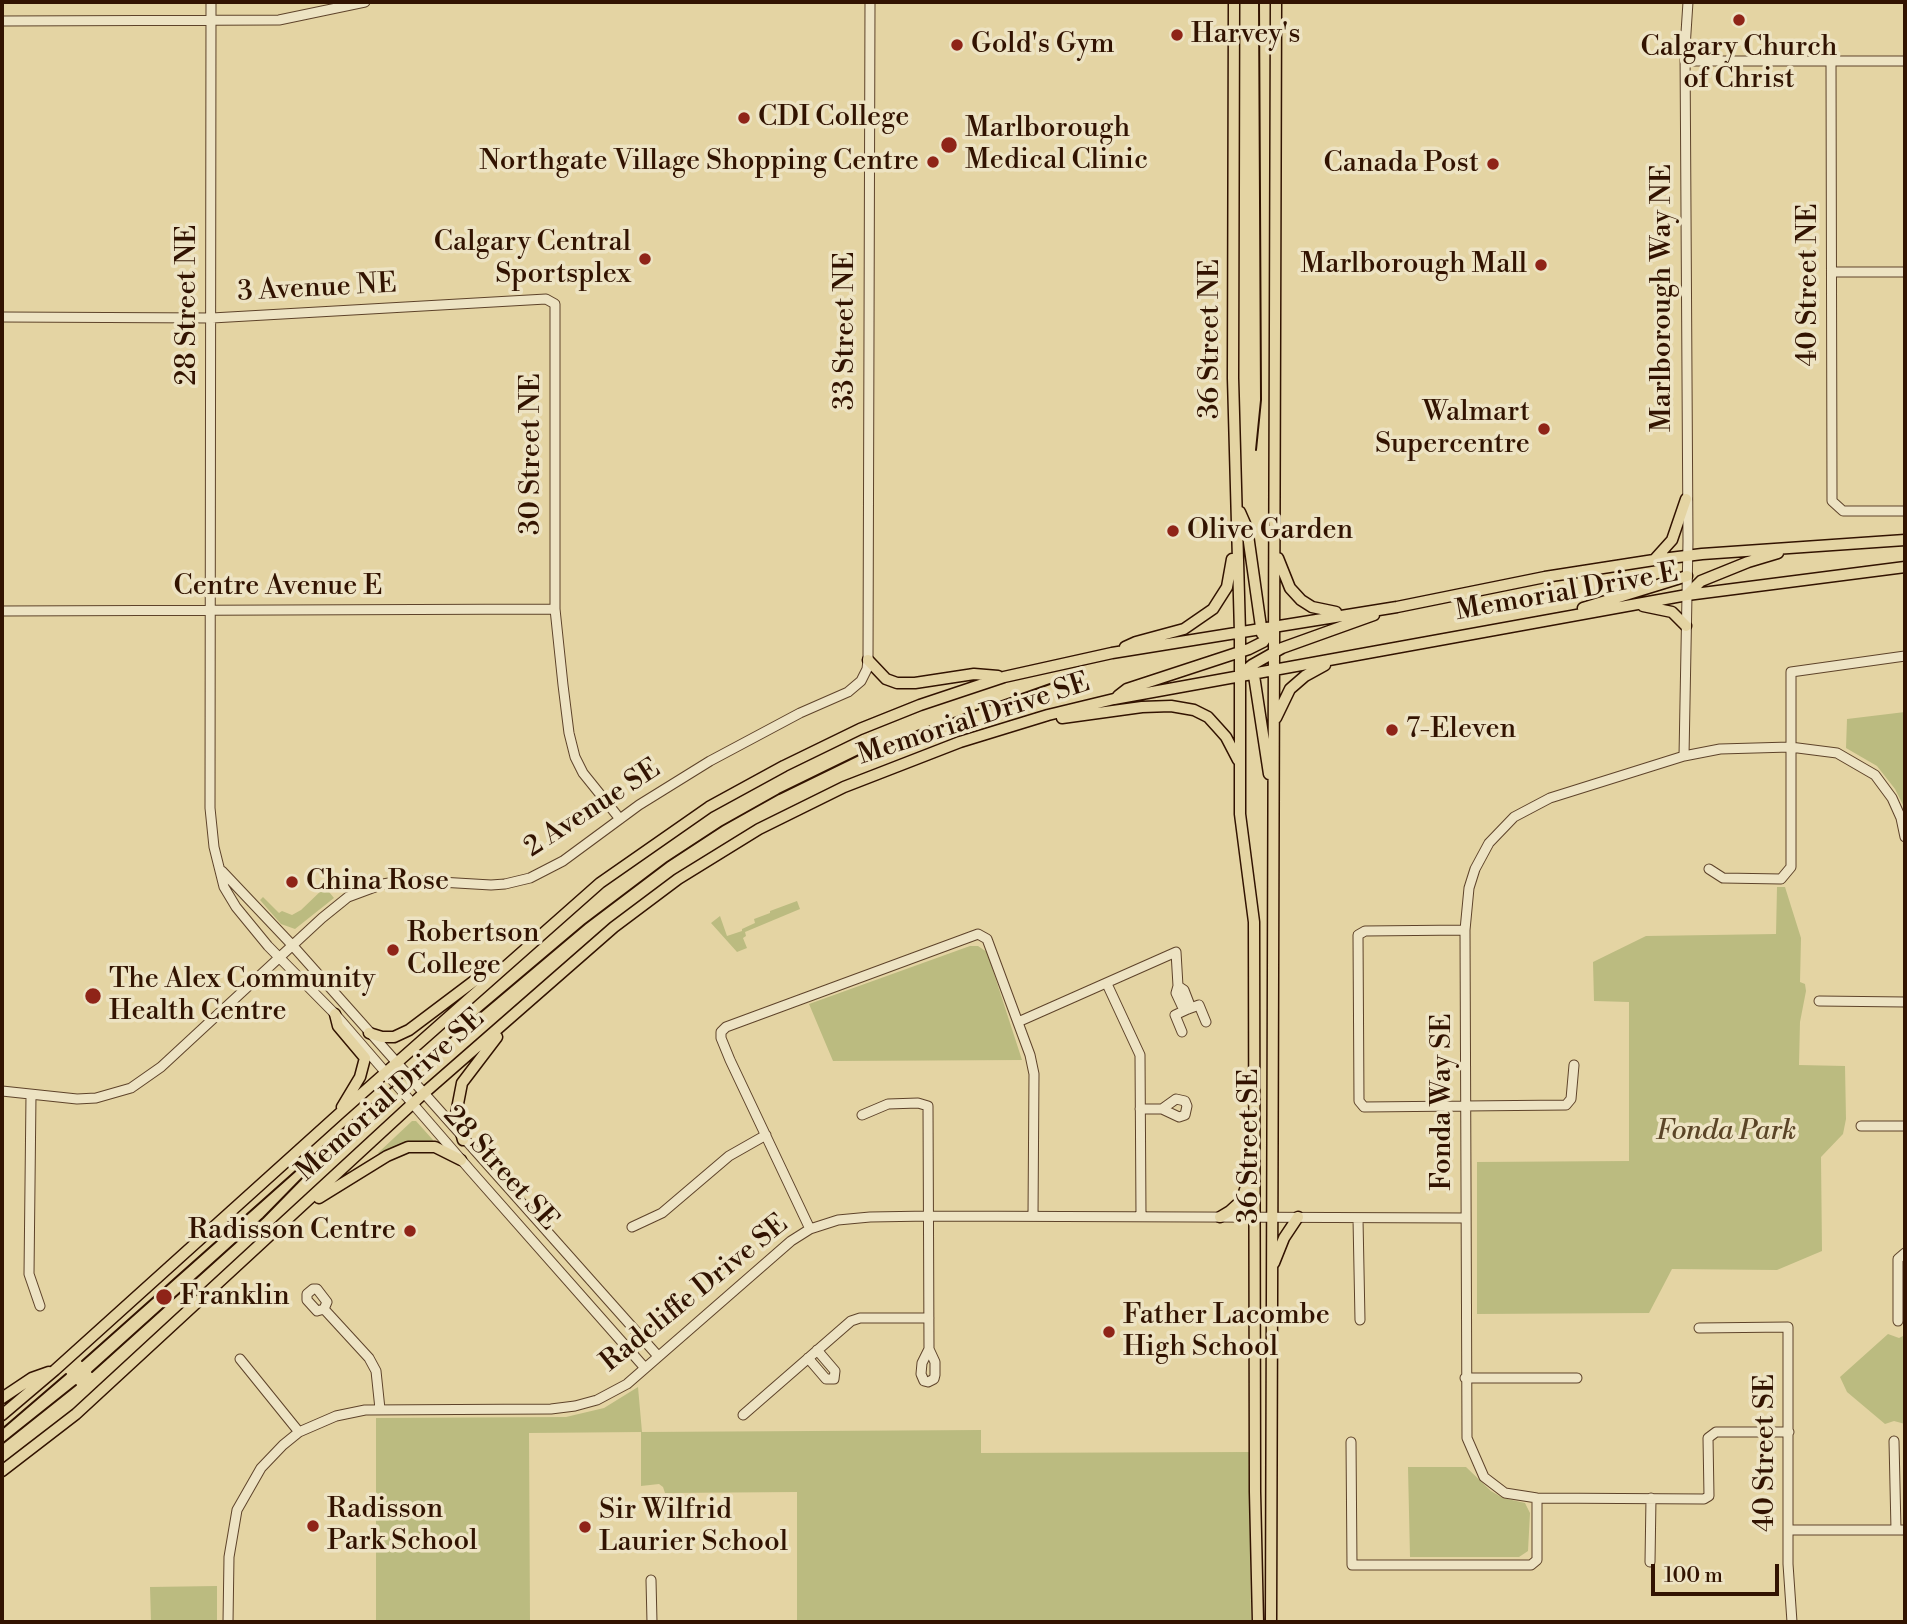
<!DOCTYPE html>
<style>
body{margin:0}
#map{position:relative;width:1907px;height:1624px;overflow:hidden;background:#e4d4a3;font-family:"Libre Bodoni",serif}
canvas{display:block}
.frame{position:absolute;inset:0;border:4px solid #321301;pointer-events:none}
.scale{position:absolute;left:1651px;top:1564px;width:128px;height:32px;box-sizing:border-box;border:4px solid #321301;border-top:0;padding-left:9px;font-size:21px;line-height:24px;white-space:nowrap;color:#321301;-webkit-text-stroke:5px #ede3c3;paint-order:stroke}
</style>
<div id="map">
<canvas width="1907" height="1624"></canvas>
<div class="frame"></div>
<div class="scale">100 m</div>
</div>
<script>
const c = document.querySelector('canvas').getContext('2d');
c.lineJoin = 'round';
function paint(path, color) { c.fillStyle = color; c.fill(path, 'evenodd'); }
const poly = rows => new Path2D(rows.map(r => 'M' + r).join(''));
function strokePath(path, color, width, dash) { c.strokeStyle = color; c.lineWidth = width; c.lineCap = dash ? 'butt' : 'round'; c.setLineDash(dash || []); c.stroke(path); }
function write(font, color, halo, rows, align = 'center') {
  c.font = font + ' "Libre Bodoni",serif'; c.lineWidth = 7; c.setLineDash([]); c.textBaseline = 'middle'; c.strokeStyle = halo; c.fillStyle = color; for (const [text, x, y, turn = 0] of rows) {
    c.save(); c.translate(x, y); c.rotate((+turn || 0) * Math.PI / 180); c.textAlign = isNaN(turn) ? turn : align; if (halo) c.strokeText(text, 0, 0); c.fillText(text, 0, 0); c.restore();
  }
}
paint(poly([
 [1905,712,1905,809,1895,789,1877,766,1846,748,1847,719],
 [325,887,334,898,295,929,281,924,260,900,263,897,279,913,282,911,292,915,301,910],
 [1777,887,1785,887,1801,938,1800,982,1805,984,1806,991,1800,1022,1799,1065,1845,1066,1846,1119,1843,1134,1821,1157,1822,1251,1777,1270,1672,1269,1649,1313,1477,1314,1477,1162,1629,1161,1629,1002,1594,1001,1593,962,1646,936,1776,934],
 [797,901,800,909,745,932,746,936,743,938,747,948,737,952,711,923,720,916,727,936,742,931,742,929,755,923,754,919,770,913,770,911],
 [970,946,978,946,987,952,1022,1060,833,1061,809,1004],
 [412,1121,416,1121,433,1140,432,1142,418,1141,404,1143,380,1154,378,1153],
 [1888,1334,1899,1338,1905,1335,1905,1424,1894,1421,1885,1424,1847,1392,1840,1377],
 [638,1387,642,1432,981,1430,981,1453,1249,1452,1251,1622,797,1622,797,1492,665,1493,663,1487,659,1484,641,1486,641,1432,529,1433,530,1622,376,1622,376,1418,566,1417,604,1408],
 [1408,1467,1466,1467,1491,1491,1503,1498,1525,1503,1530,1513,1528,1551,1519,1557,1410,1557],
 [217,1586,217,1622,151,1622,150,1587]
]), '#bbbb80');
const minor = poly([
 [211,2,210,808,214,847,224,887,236,907,268,946,335,1014,471,1171,645,1368],
 [2,21,279,20,365,2],
 [1685,61,1905,61],
 [1831,62,1832,501,1843,511,1905,511],
 [1832,272,1905,272],
 [2,317,212,318,546,299,555,304,555,609,563,685,569,733,575,757,583,773,620,819],
 [2,611,555,609],
 [1684,756,1688,541,1685,48,1688,2],
 [1709,869,1723,878,1781,879,1791,867,1791,672,1905,656],
 [222,871,293,946,658,1356],
 [1465,930,1365,931,1358,935,1359,1101,1364,1107,1566,1105,1571,1099,1574,1065],
 [1107,984,1140,1055,1141,1216],
 [1178,986,1184,990,1189,1003,1188,1009],
 [1819,1001,1905,1002],
 [1018,1022,1176,952,1178,986,1176,993,1182,1006,1187,1007],
 [1182,1032,1175,1015,1188,1009,1199,1005,1206,1022],
 [2,1091,77,1099,96,1098,131,1088,161,1067,322,918,348,897,383,884,406,880,491,885,505,884,530,878,563,861,639,805,710,761,800,713,848,692,861,681,867,669,868,660,870,2],
 [31,1095,29,1274,40,1306],
 [1140,1109,1162,1109,1179,1117,1185,1115,1187,1106,1185,1101,1176,1099,1162,1109],
 [862,1115,888,1104,918,1103,928,1106,929,1349,935,1362,935,1375,934,1379,928,1382,924,1381,921,1374,922,1363,929,1349],
 [1861,1126,1905,1126],
 [1358,1219,1360,1320],
 [632,1227,662,1213,729,1156,766,1135],
 [810,1229,730,1060,721,1038,721,1032,726,1027,978,934,987,939,1030,1055,1034,1074,1033,1216],
 [324,1309,327,1302,317,1289,313,1289,307,1294,307,1300,317,1311,324,1309,369,1358,376,1371,380,1409],
 [1898,1321,1898,1259,1905,1253],
 [1699,1328,1788,1327,1788,1564,1792,1622],
 [808,1358,826,1379,834,1379,835,1371,817,1350],
 [240,1359,299,1432],
 [1465,1378,1577,1378],
 [743,1415,851,1321,860,1318,929,1318],
 [1789,1432,1716,1432,1708,1438,1709,1496,1704,1499,1537,1498,1505,1493,1484,1477,1467,1438,1465,930,1469,888,1475,869,1489,843,1514,817,1550,798,1684,756,1720,749,1790,747,1837,753,1875,775,1892,798,1901,818,1905,837],
 [1894,1441,1896,1530],
 [1351,1442,1352,1565,1531,1565,1537,1560,1537,1498],
 [1788,1530,1905,1530],
 [1650,1562,1651,1498],
 [651,1580,652,1622],
 [228,1622,229,1557,237,1510,261,1468,283,1445,299,1432,336,1416,365,1410,551,1409,575,1406,597,1400,627,1384,791,1241,810,1229,838,1220,870,1217,930,1216,1465,1218]
]);
const major = poly([
 [1234,2,1233,378,1240,633,1240,814,1254,922,1255,1492,1258,1622],
 [1240,512,1247,528,1262,634],
 [1278,558,1290,588,1301,600,1312,607,1336,612],
 [1654,560,1672,540,1686,499],
 [1687,595,1701,581,1748,562,1778,553],
 [1643,606,1672,612,1686,626],
 [1583,608,1687,576],
 [1125,647,1136,642,1184,629,1213,609,1227,587,1232,559],
 [868,660,886,679,897,683,915,683,974,674,998,676],
 [1253,669,1269,774],
 [1240,675,1252,665,1282,648,1374,615],
 [1118,696,1127,689,1249,649,1263,642,1275,625],
 [1062,718,1142,707,1171,706,1194,710,1208,717,1218,728,1226,737,1238,760],
 [1276,718,1290,689,1305,676,1325,665],
 [335,1014,338,1026,365,1058,360,1077,342,1107],
 [369,1033,382,1037,394,1037,409,1030,486,972,498,969],
 [463,1140,456,1114,462,1083,497,1037],
 [319,1198,387,1156,408,1147,435,1147,461,1160],
 [1220,1217,1230,1211,1241,1201,1251,1173],
 [1274,1263,1284,1238,1298,1217],
 [2,1398,32,1378,49,1372],
 [2,1415,55,1370,340,1113,600,883,709,807,784,766,860,729,920,705,1004,677,1112,653,1397,607,1545,577,1654,560,1702,554,1905,540],
 [2,1471,76,1414,423,1094,614,927,678,879,759,829,844,787,960,742,1048,715,1114,699,1687,595,1905,567],
 [1271,1622,1276,2]
]);
strokePath(minor, '#5e432a', 11);
strokePath(major, '#321301', 13);
strokePath(minor, '#ede3c3', 9);
strokePath(major, '#e4d4a3', 10);
strokePath(poly([
 [1256,450,1261,400,1259,2],
 [82,1361,354,1119,585,924,667,862,722,826,779,794,865,752,917,731,1067,678],
 [92,1372,263,1218,311,1169],
 [2,1429,66,1374],
 [2,1444,76,1385]
]), '#321301', 2);
for (const [x, y, r, color] of [
 [1739,20,7,"#8f2418"],
 [1177,35,7,"#8f2418"],
 [957,45,7,"#8f2418"],
 [744,118,7,"#8f2418"],
 [949,145,9,"#8f2418"],
 [933,162,7,"#8f2418"],
 [1493,164,7,"#8f2418"],
 [645,259,7,"#8f2418"],
 [1541,265,7,"#8f2418"],
 [1544,429,7,"#8f2418"],
 [1173,531,7,"#8f2418"],
 [1392,730,7,"#8f2418"],
 [292,882,7,"#8f2418"],
 [393,950,7,"#8f2418"],
 [93,996,9,"#8f2418"],
 [410,1231,7,"#8f2418"],
 [164,1297,9,"#8f2418"],
 [1109,1332,7,"#8f2418"],
 [313,1526,7,"#8f2418"],
 [585,1527,7,"#8f2418"]
]) { const dot = new Path2D(); dot.arc(x, y, r, 0, 2 * Math.PI); c.fillStyle = color; c.fill(dot); strokePath(dot, '#ede3c3', 2.5); }
write('28px', '#321301', '#ede3c3', [
 ["Harvey's",1191,35],
 ["Gold's Gym",971,45],
 ["Calgary Church",1739,48,"center"],
 ["of Christ",1739,80,"center"],
 ["CDI College",758,118],
 ["Marlborough",965,129],
 ["Medical Clinic",965,161],
 ["Northgate Village Shopping Centre",919,162,"right"],
 ["Canada Post",1479,164,"right"],
 ["Calgary Central",631,243,"right"],
 ["Sportsplex",631,275,"right"],
 ["Marlborough Mall",1527,265,"right"],
 ["Walmart",1530,413,"right"],
 ["Supercentre",1530,445,"right"],
 ["Olive Garden",1187,531],
 ["7-Eleven",1406,730],
 ["China Rose",306,882],
 ["Robertson",407,934],
 ["College",407,966],
 ["The Alex Community",109,980],
 ["Health Centre",109,1012],
 ["Radisson Centre",396,1231,"right"],
 ["Franklin",180,1297],
 ["Father Lacombe",1123,1316],
 ["High School",1123,1348],
 ["Radisson",327,1510],
 ["Park School",327,1542],
 ["Sir Wilfrid",599,1511],
 ["Laurier School",599,1543]
], 'left');
write('28px', '#321301', '#ede3c3', [
 ["40 Street NE",1809,285,-90],
 ["3 Avenue NE",317,289,-3],
 ["Marlborough Way NE",1663,298,-90],
 ["28 Street NE",188,305,-90],
 ["33 Street NE",846,331,-90],
 ["36 Street NE",1211,339,-90],
 ["30 Street NE",532,454,-90],
 ["Centre Avenue E",278,587],
 ["Memorial Drive E",1567,593,-10],
 ["Memorial Drive SE",974,720,-18],
 ["2 Avenue SE",593,809,-33],
 ["Memorial Drive SE",391,1096,-42],
 ["Fonda Way SE",1443,1102,-90],
 ["36 Street SE",1250,1146,-90],
 ["28 Street SE",500,1169,48],
 ["Radcliffe Drive SE",695,1294,-39],
 ["40 Street SE",1766,1453,-90]
]);
write('italic 28px', '#5b4527', '#ede3c3', [
 ["Fonda Park",1726,1132]
]);
</script>
